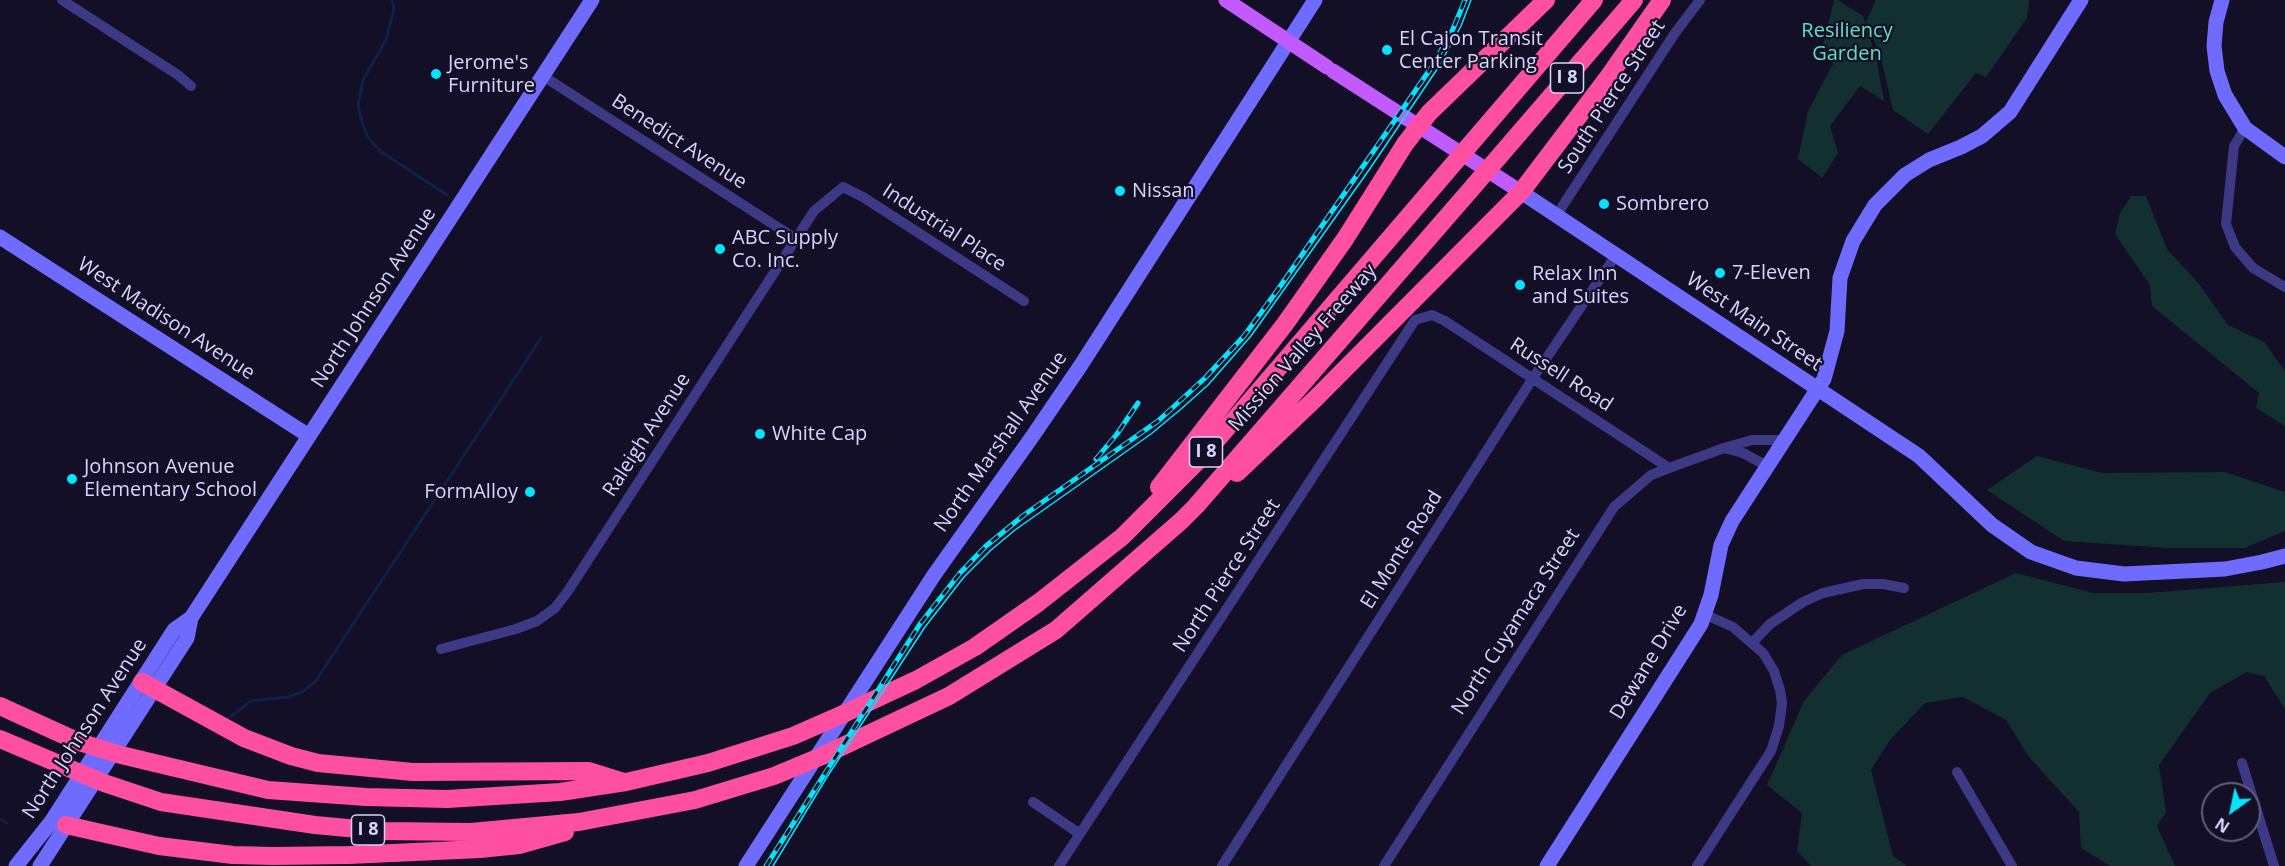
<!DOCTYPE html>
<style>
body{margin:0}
#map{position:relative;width:2285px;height:866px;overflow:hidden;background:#130f26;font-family:"Open Sans",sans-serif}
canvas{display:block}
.north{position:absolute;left:2201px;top:782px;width:60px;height:60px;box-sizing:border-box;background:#130f26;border:2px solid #625e7d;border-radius:50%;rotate:213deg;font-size:16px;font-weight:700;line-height:24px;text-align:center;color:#d9d4ff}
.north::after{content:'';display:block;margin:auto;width:21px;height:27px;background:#00e5ff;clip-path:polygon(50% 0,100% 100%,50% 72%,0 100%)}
</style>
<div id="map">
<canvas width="2285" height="866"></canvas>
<div class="north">N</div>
</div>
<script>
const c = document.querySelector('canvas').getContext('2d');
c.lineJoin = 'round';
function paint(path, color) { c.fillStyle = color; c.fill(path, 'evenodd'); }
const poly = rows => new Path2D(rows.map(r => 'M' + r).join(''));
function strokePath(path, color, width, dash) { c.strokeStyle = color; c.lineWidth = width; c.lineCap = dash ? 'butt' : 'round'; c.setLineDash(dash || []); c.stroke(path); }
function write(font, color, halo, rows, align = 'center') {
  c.font = font + ' "Open Sans",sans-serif'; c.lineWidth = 4.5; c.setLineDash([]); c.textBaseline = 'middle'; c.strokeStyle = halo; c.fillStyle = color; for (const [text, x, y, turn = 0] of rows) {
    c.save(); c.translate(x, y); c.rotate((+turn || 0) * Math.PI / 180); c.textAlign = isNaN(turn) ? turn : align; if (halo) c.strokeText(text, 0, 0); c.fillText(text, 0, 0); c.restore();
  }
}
paint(poly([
 [1834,0,1838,0,1863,16,1876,57,1884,101,1860,86,1830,126,1838,153,1822,178,1798,159,1808,111,1833,64,1823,44],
 [1876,0,2029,0,2027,18,1986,77,1976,73,1928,134,1893,110,1880,54,1866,22],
 [2131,196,2146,196,2167,249,2199,284,2228,325,2264,342,2285,371,2285,426,2256,408,2259,393,2152,306,2150,285,2115,234,2120,213],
 [2037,456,2102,473,2225,472,2285,492,2285,531,2245,548,2168,548,2064,541,1987,490],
 [2016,573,2093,593,2147,593,2285,582,2285,709,2264,676,2247,672,2210,693,2159,765,2166,812,2157,826,2175,866,2110,866,2081,848,2079,812,2029,757,2006,720,1963,697,1925,703,1890,740,1871,770,1893,856,1907,866,1811,866,1797,851,1802,813,1767,785,1804,701,1842,655]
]), '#12302f');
strokePath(poly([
 [392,0,394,9,386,40,363,80,358,105,361,119,367,136,380,151,447,195],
 [227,719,251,701,289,697,302,692,315,682,541,338],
 [0,819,7,823]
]), '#0c2248', 3);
strokePath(poly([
 [62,0,178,75,191,86],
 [543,76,796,239],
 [2245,128,2234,146,2226,224,2235,247,2253,268,2285,287],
 [1556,216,1675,33,1700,0],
 [1724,448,1743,453,1767,466],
 [1753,642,1770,624,1803,602,1823,593,1863,584,1883,584,1904,588],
 [441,649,516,629,537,621,555,608,568,591,814,211,843,187,863,197,1024,301],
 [2242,763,2274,866],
 [1957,772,2012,866],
 [1033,802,1080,834],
 [1059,866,1415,320,1432,315,1445,321,1669,468],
 [1222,866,1533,378,1616,255],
 [1384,866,1614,507,1651,475,1669,468,1724,448,1752,440,1784,440],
 [1697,866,1771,751,1779,726,1782,703,1780,690,1774,671,1763,653,1733,627,1704,614]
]), '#3d3a85', 10);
strokePath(poly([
 [2222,0,2216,22,2214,46,2217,71,2225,95,2245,128,2285,157],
 [1521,192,1919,456,1992,525,2031,552,2076,568,2124,574,2225,569,2262,562,2285,556],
 [0,237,309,436],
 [16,866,51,822,174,630,191,618],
 [40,866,187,638,191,618,592,0],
 [746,866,934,575,1032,437,1081,365,1315,0],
 [1547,866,1701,624,1711,595,1721,545,1732,521,1824,379,1837,331,1840,278,1853,241,1875,205,1905,175,1929,160,1961,147,1982,136,2010,112,2081,0]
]), '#6f6bff', 15);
strokePath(poly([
 [1226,0,1327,67],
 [1333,71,1521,192]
]), '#c25bff', 15);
strokePath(poly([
 [1237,473,1315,399,1521,192,1609,76,1662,0],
 [1159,487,1285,324,1345,239,1405,144,1429,113,1546,0],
 [142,682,244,738,291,756,318,763,413,772,589,771,621,781],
 [0,706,79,742,121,755,268,790,366,797,447,799,560,792,626,782,708,763,793,736,841,715,916,680,975,647,1038,603,1122,537,1203,456,1594,0],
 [0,739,104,783,161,802,315,825,380,831,471,832,579,822,695,800,774,776,822,756,949,696,1056,630,1181,521,1196,506,1472,188,1634,0],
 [66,825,159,846,233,855,273,856,349,855,480,849,519,845,565,832]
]), '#ff4fa3', 18);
strokePath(poly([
 [773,866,827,777,925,627,964,577,991,550,1015,530,1151,434,1181,409,1208,385,1251,336,1369,170,1438,68,1461,26,1471,0]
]), '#00e5ff', 1.5);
const rail = poly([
 [1096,459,1117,434,1138,403],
 [766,866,920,624,960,573,986,546,1024,515,1158,421,1205,378,1244,336,1279,288,1433,65,1453,29,1465,0]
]);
strokePath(rail, '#00e5ff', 5);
strokePath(rail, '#130f26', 3, [9]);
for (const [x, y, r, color] of [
 [1387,50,6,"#00e5ff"],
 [436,74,6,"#00e5ff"],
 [1120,191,6,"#00e5ff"],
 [1604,204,6,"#00e5ff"],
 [720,249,6,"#00e5ff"],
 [1720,273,6,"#00e5ff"],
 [1520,285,6,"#00e5ff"],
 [760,434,6,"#00e5ff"],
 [72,479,6,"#00e5ff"],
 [530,492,6,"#00e5ff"]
]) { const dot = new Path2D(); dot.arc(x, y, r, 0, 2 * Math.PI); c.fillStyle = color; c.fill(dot); strokePath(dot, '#130f26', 2); }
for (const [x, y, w] of [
 [1567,78,33],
 [1206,452,33],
 [368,830,33]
]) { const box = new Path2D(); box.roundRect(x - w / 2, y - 15, w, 30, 4.5); c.fillStyle = '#130f26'; c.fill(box); strokePath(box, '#d9d4ff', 1.5); }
write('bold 18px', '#d9d4ff', null, [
 ["I 8",1567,78],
 ["I 8",1206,452],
 ["I 8",368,830]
]);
write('20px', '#5fe0c0', '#130f26', [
 ["Resiliency",1847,31],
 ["Garden",1847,54]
]);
write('20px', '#d9d4ff', '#130f26', [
 ["El Cajon Transit",1399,39],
 ["Center Parking",1399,62],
 ["Jerome's",448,63],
 ["Furniture",448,86],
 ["Nissan",1132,191],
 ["Sombrero",1616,204],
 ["ABC Supply",732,238],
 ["Co. Inc.",732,261],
 ["7-Eleven",1732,273],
 ["Relax Inn",1532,274],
 ["and Suites",1532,297],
 ["White Cap",772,434],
 ["Johnson Avenue",84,467],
 ["Elementary School",84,490],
 ["FormAlloy",518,492,"right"]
], 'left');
write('20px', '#d9d4ff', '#130f26', [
 ["South Pierce Street",1612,97,-57],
 ["Benedict Avenue",679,142,33],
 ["Industrial Place",944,228,33],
 ["North Johnson Avenue",374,298,-57],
 ["West Madison Avenue",166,319,33],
 ["West Main Street",1754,322,34],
 ["Mission Valley Freeway",1303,348,-49],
 ["Russell Road",1561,375,33],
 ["Raleigh Avenue",647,435,-57],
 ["North Marshall Avenue",1001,442,-55],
 ["El Monte Road",1402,550,-58],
 ["North Pierce Street",1227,576,-57],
 ["North Cuyamaca Street",1516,622,-57],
 ["Dewane Drive",1649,662,-59],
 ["North Johnson Avenue",85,729,-57]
]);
</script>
